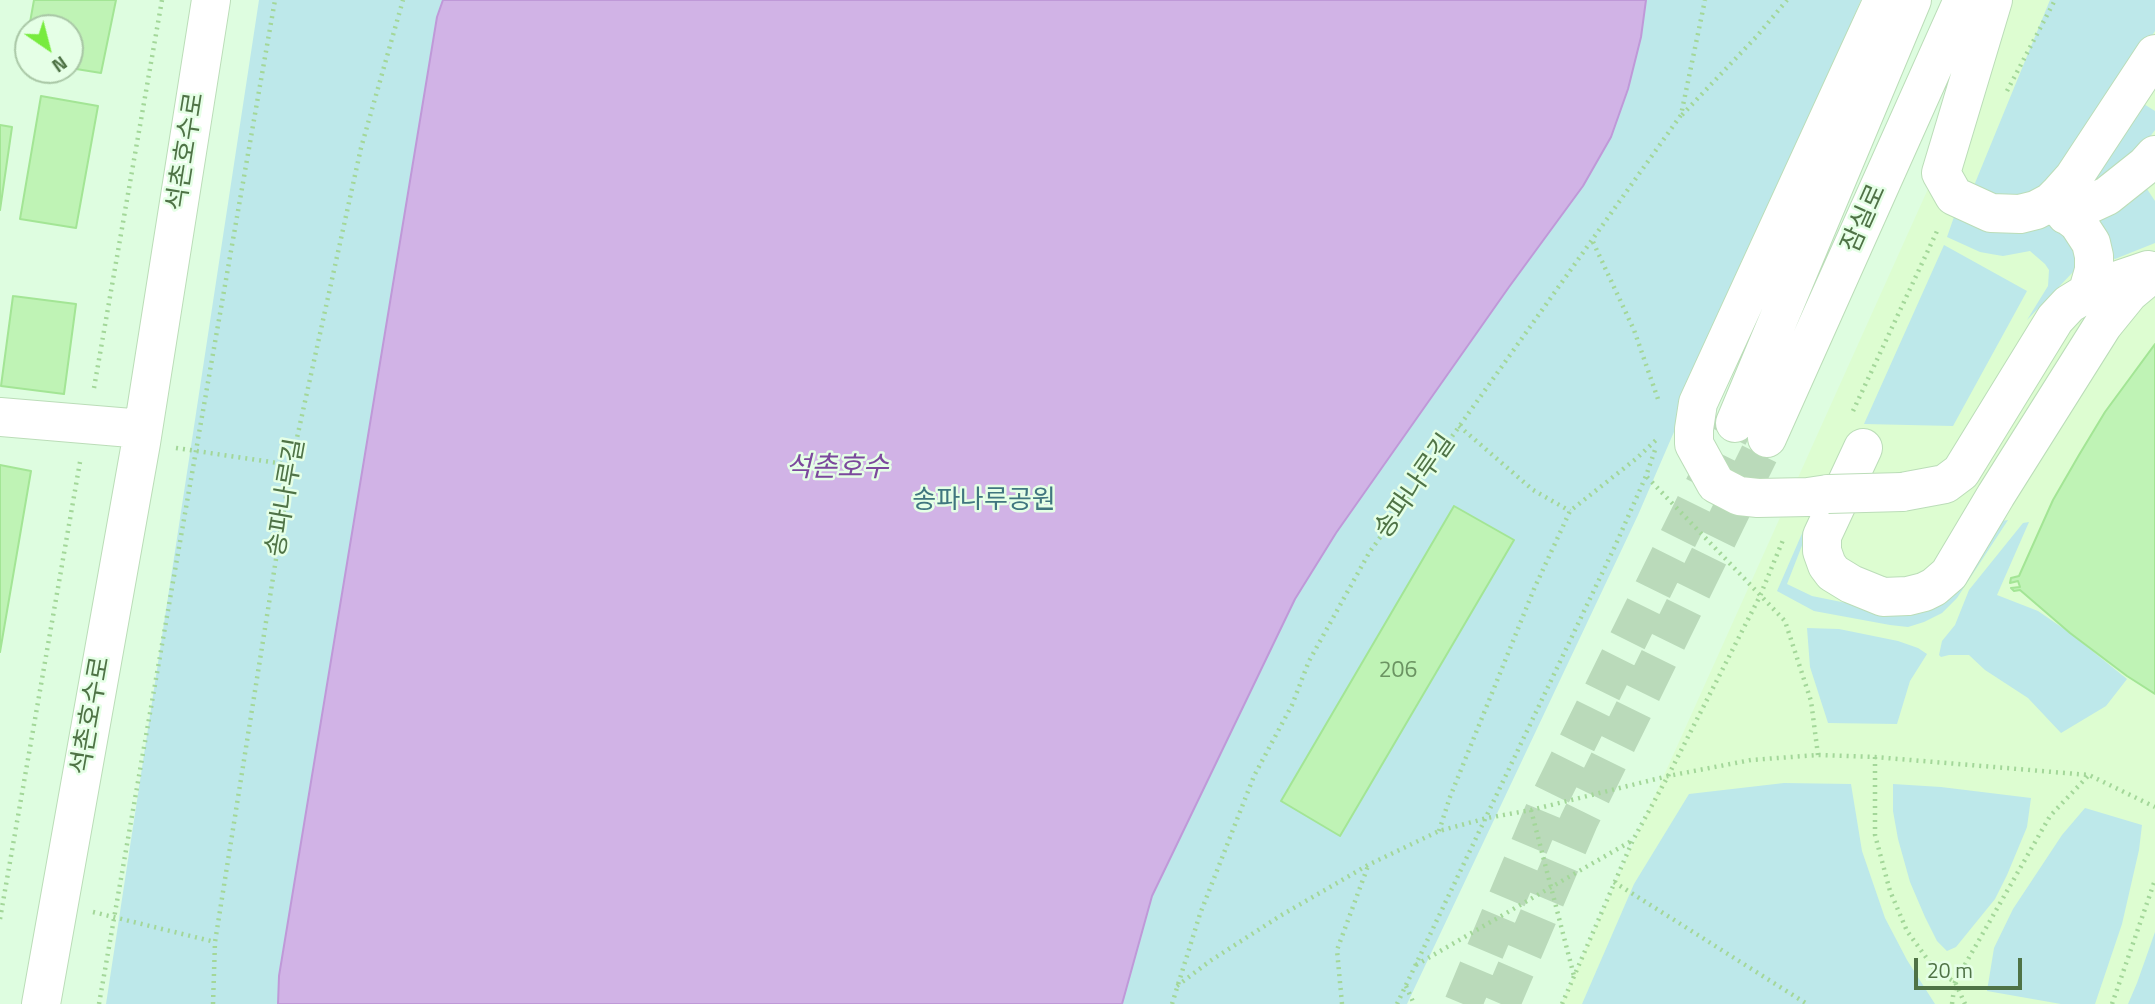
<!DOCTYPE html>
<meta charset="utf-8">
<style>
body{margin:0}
#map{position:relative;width:2155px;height:1004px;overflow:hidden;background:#defde0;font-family:"Titillium Web",sans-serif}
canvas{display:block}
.north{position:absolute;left:14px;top:14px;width:70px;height:70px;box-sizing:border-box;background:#e5ffe6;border:2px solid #a9c7a6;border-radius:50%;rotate:145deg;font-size:19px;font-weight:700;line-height:28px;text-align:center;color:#4f7346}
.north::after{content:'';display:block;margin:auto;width:24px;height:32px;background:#78eb3f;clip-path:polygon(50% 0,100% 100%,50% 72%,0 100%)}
.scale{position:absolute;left:1914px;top:958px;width:108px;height:32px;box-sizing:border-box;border:4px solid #4f7346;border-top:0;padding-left:9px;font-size:21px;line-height:24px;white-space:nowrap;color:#4f7346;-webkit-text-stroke:5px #e5ffe6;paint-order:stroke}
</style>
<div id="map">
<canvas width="2155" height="1004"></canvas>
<div class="north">N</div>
<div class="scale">20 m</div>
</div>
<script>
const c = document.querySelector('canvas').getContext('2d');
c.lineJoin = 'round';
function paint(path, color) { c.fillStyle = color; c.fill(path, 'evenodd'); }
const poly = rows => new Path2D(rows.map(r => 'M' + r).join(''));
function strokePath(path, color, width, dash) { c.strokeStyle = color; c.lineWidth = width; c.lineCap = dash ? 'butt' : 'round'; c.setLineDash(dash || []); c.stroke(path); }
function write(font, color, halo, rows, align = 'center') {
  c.font = font + ' "Titillium Web","Noto Sans KR",sans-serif'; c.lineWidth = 5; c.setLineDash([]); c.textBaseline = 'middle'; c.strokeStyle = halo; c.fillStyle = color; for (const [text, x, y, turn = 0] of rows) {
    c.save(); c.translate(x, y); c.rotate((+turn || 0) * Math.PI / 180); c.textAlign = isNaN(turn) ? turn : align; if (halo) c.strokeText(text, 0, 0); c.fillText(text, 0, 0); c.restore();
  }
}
paint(poly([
 [2013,0,2155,0,2155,1004,1561,1004]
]), '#ddfdd1');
paint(poly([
 [259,0,1861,0,1638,515,1407,1004,106,1004],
 [2050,0,2155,0,2155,31,2066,168,2049,183,2001,204,1973,188],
 [2139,101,2155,111,2155,130,2143,146,2091,185],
 [2145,186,2155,201,2155,243,2115,259,2106,255,2096,220,2105,210,2114,214,2129,204,2138,196],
 [1955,214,2048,222,2069,231,2077,264,2074,271,2027,320,2048,286,2049,270,2045,264,2030,251,2003,256,1991,254,1980,252,1947,237],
 [1944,245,2027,291,1953,426,1864,424],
 [2008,520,1957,598,1942,613,1924,622,1908,627,1890,625,1814,611,1777,591,1807,522,1810,525,1787,584,1812,596,1866,607,2002,521],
 [2029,522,1997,595,2038,611,2070,633,2127,679,2106,706,2061,733,2028,698,1985,670,1969,655,1949,655,1941,657,1939,655,1942,641,1955,625,1969,590,2023,523],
 [1807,628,1839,629,1898,641,1918,648,1927,654,1910,681,1897,724,1828,723,1810,667],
 [1784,783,1851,784,1862,851,1885,918,1907,960,1935,1004,1582,1004,1634,884,1689,794],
 [1893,784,1941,787,2031,798,2027,827,2007,875,1995,899,1956,947,1947,951,1937,941,1925,917,1910,882,1898,839,1893,811],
 [2085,808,2142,825,2139,850,2122,924,2095,1004,2061,1004,1987,991,1994,948,2013,909,2062,835],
 [2155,932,2155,1004,2128,1004,2137,983]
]), '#bde8ea');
const water = poly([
 [443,0,1646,0,1641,37,1628,89,1611,137,1583,186,1509,287,1336,533,1295,599,1152,896,1122,1004,278,1004,279,976,437,17,443,0]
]);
paint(water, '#d1b3e6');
strokePath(water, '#bf99d8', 2);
const building = poly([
 [34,0,116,0,101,73,70,68,70,28,29,28,34,0],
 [41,96,98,106,76,228,20,219,41,96],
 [0,125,12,127,0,210,0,125],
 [13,296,76,304,64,394,1,386,13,296],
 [2155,344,2155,694,2127,676,2070,633,2020,590,2014,591,2011,588,2020,587,2018,581,2010,583,2011,578,2019,576,2053,500,2079,455,2105,412,2155,344],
 [0,465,31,471,0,652,0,465],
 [1454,506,1514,540,1340,836,1281,801,1454,506]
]);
paint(building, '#bff3b5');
strokePath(building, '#a3e595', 2);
strokePath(poly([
 [1463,1004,1546,806,1735,423],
 [1501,1004,1579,821,1767,438]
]), '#badaba', 38, [38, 19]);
const minor = poly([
 [1993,0,1941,173,1954,196,1991,213,2020,214,2036,210,2051,202,2058,195,2074,177,2155,54],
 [2051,202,2078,223,2091,243,2094,256,2094,270,2088,291],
 [2066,215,2107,196,2146,165,2155,155],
 [0,417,143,429],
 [1735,423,1912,0],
 [1767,438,1963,0],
 [1863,448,1822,536,1822,551,1827,565,1833,573,1851,584,1883,597,1908,596,1924,592,1934,587,1949,574,1996,495,2103,325,2129,293,2155,271],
 [1902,492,1945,484,1961,472,2055,319,2069,304,2095,288,2148,270],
 [1828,494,1808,497,1758,498,1739,496,1716,484,1694,444,1694,429,1698,403,1883,0],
 [41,1004,141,443,211,0]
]);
strokePath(minor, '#bbddb8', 40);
strokePath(poly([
 [2007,91,2055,0],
 [1682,115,1757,36,1787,0],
 [1593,242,1634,330,1659,402],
 [94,388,162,0],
 [1853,411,1938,229],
 [1459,426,1533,490,1570,511],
 [176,448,291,465],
 [1647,477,1785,621,1811,701,1818,755],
 [1875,757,1875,835,1890,891,1907,931,1936,971,1955,982,1965,1004],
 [1531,810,1574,976],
 [1439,831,1450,797,1534,589,1570,511,1637,458,1656,440],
 [1614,882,1807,1004],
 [93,912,215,942],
 [0,919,80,462],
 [1416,965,1633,840],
 [1177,986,1210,961,1280,916,1368,865,1439,831,1487,818,1531,810,1668,776,1751,760,1818,755,1875,757,2089,775,2155,807],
 [1406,986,1414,1004],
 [99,1004,275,0],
 [213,1004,215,942,291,465,361,148,403,0],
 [1172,1004,1200,914,1254,776,1292,705,1309,661,1369,553,1681,115,1705,0],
 [1342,1004,1337,950,1368,866],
 [1397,1004,1616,544,1646,476,1656,447],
 [1562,1004,1633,840,1668,776,1760,596,1783,540],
 [1952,1004,1955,982,2050,816,2089,775],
 [2112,1004,2155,880]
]), '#a3d799', 4.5, [2, 5]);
strokePath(minor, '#fff', 38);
const minorBridge = poly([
 [1828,494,1902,492]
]);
strokePath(minorBridge, '#bbddb8', 40, []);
strokePath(minorBridge, '#fff', 38);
write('23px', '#6b9362', null, [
 ["206",1398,671]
]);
write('26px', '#4f7346', '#e5ffe6', [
 ["석촌호수로",187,152,-81],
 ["잠실로",1865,219,-66],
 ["송파나루길",1416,487,-55],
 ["송파나루길",287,498,-80],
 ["석촌호수로",92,716,-80]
]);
write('26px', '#40767f', '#e5ffe6', [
 ["송파나루공원",984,502]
]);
write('italic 28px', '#7b489c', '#e5ffe6', [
 ["석촌호수",837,469]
]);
</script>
